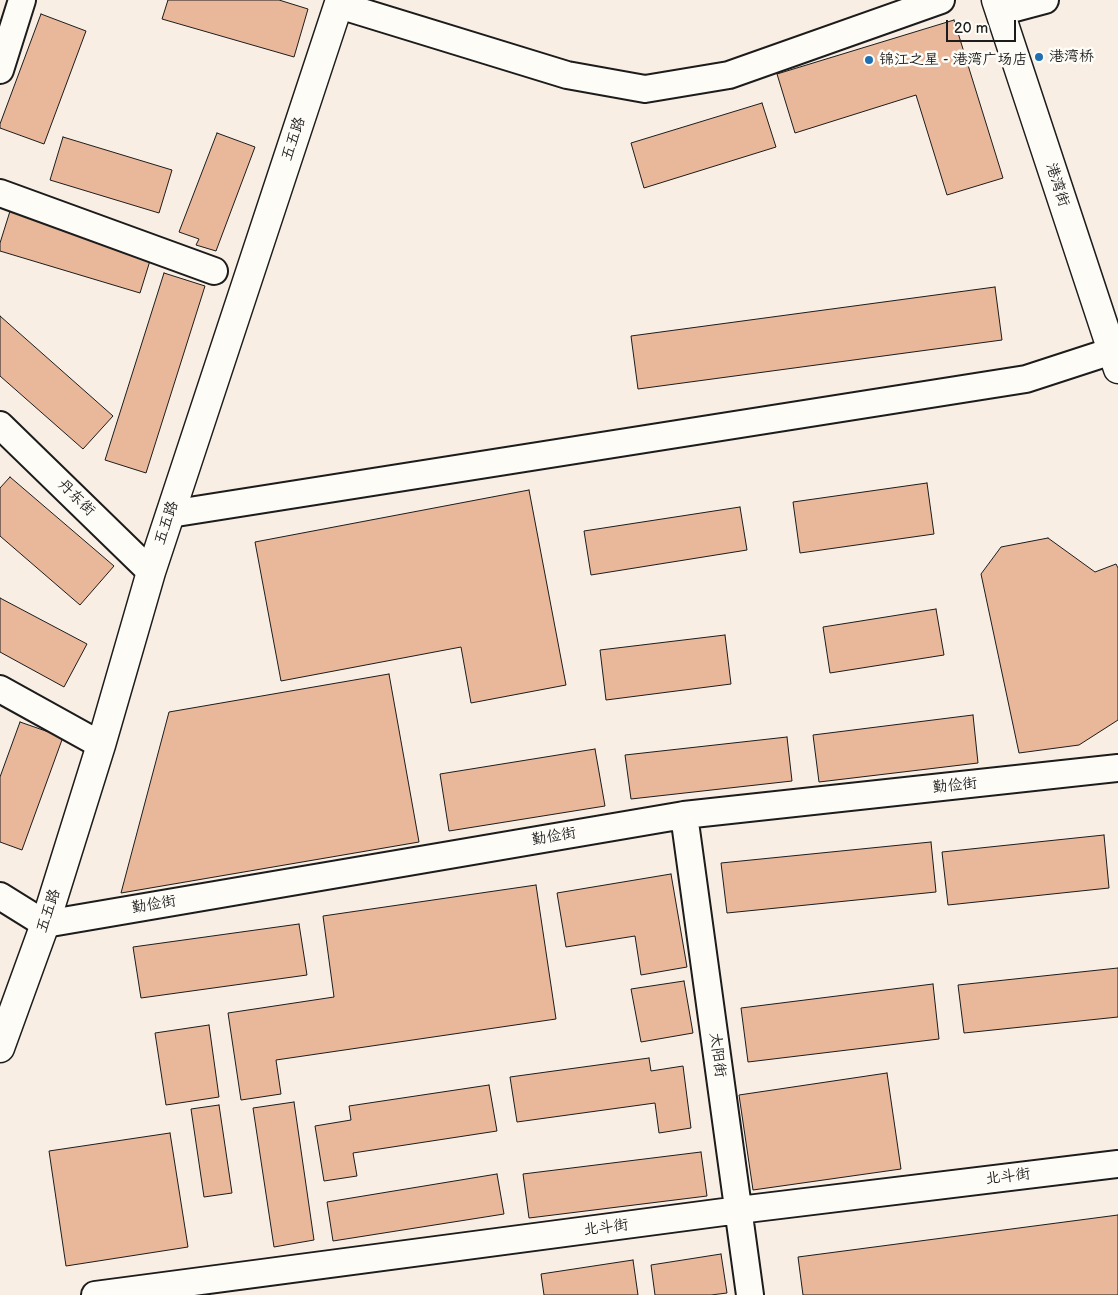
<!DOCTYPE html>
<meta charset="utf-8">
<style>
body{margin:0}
#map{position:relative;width:1118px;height:1295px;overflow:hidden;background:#f9eee4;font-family:"Balsamiq Sans",sans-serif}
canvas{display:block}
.scale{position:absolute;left:946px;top:20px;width:70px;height:22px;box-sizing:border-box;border:2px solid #1c1c1c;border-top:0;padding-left:6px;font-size:15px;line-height:18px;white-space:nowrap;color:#1c1c1c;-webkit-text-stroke:4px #fdfcf7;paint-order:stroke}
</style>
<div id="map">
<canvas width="1118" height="1295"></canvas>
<div class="scale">20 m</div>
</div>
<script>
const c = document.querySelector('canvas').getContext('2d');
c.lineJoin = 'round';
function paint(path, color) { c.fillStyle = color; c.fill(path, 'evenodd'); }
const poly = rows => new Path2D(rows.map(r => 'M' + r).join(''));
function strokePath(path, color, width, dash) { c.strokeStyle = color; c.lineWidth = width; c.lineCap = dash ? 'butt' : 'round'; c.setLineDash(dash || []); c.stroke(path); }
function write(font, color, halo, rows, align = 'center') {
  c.font = font + ' "Balsamiq Sans","LXGW WenKai TC",sans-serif'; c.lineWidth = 5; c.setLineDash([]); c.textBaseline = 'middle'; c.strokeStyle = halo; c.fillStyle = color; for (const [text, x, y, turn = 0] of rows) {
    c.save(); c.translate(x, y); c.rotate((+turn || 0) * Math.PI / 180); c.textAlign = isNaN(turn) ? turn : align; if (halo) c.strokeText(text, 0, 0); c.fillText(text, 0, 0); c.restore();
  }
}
const building = poly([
 [168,0,279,0,308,9,294,57,162,19,168,0],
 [41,14,86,31,44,144,0,128,0,124,41,14],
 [954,20,1003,178,947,195,916,95,795,133,777,74,954,20],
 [762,103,776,147,644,188,631,143,762,103],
 [217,133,255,147,216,251,196,245,199,239,179,232,217,133],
 [63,137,172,170,159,213,50,180,63,137],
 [11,208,153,251,140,293,0,251,0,243,11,208],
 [164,273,205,286,146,473,105,460,164,273],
 [995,287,1002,340,638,389,631,336,995,287],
 [0,316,113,416,83,449,0,376,0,316],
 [10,477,114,566,80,605,0,536,0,488,10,477],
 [927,483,934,534,800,553,793,502,927,483],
 [529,490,566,685,471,703,461,647,281,681,255,542,529,490],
 [740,507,747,550,591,575,584,531,740,507],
 [1048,538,1095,572,1116,564,1118,568,1118,720,1079,745,1019,753,981,574,1001,547,1048,538],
 [0,598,87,644,64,687,0,652,0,598],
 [936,609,944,655,830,673,823,627,936,609],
 [725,635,731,684,606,700,600,650,725,635],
 [389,674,419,842,121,893,169,712,389,674],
 [973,715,978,763,819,782,813,735,973,715],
 [20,722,63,737,22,850,0,842,0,777,20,722],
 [787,737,792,781,631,799,625,755,787,737],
 [595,749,605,806,449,831,440,774,595,749],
 [1104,835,1109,888,948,905,942,852,1104,835],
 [931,842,936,892,727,913,721,863,931,842],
 [671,874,687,967,641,975,635,936,566,947,557,893,671,874],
 [536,885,556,1019,276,1060,281,1094,241,1100,228,1013,334,997,323,916,536,885],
 [299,924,307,975,141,998,133,947,299,924],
 [1118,968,1118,1017,964,1033,958,985,1118,968],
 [684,981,693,1033,641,1042,631,989,684,981],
 [933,984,939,1039,748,1062,741,1008,933,984],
 [209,1025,219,1097,166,1105,155,1033,209,1025],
 [649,1058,651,1071,683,1066,691,1128,659,1133,655,1103,517,1122,510,1077,649,1058],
 [887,1073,901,1169,753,1190,739,1095,887,1073],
 [489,1085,497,1131,353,1153,357,1176,324,1181,315,1126,351,1120,349,1106,489,1085],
 [294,1102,314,1240,274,1247,253,1108,294,1102],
 [219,1105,232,1193,204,1197,191,1109,219,1105],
 [170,1133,188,1247,66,1266,49,1151,170,1133],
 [701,1152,707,1196,529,1218,523,1174,701,1152],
 [497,1174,504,1214,333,1241,327,1202,497,1174],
 [1118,1215,1118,1295,803,1295,798,1257,1118,1215],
 [721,1254,727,1293,711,1295,655,1295,651,1265,721,1254],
 [633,1260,638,1295,544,1295,541,1274,633,1260]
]);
paint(building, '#e9b79a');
strokePath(building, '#1c1c1c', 1);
const minor = poly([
 [339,5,567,75,645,89,729,75,941,0],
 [1000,12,1045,0],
 [0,70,22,0],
 [0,193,214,271],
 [0,425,151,572],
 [170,514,1026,379,1112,351,1118,350],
 [0,689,101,745],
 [684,815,750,1295],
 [0,896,45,924,684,815,1118,768],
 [95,1295,739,1210,1118,1164]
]);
const major = poly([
 [996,0,1118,369],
 [0,1048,45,924,101,745,151,572,340,0]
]);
strokePath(minor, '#1c1c1c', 30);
strokePath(major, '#1c1c1c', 31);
strokePath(minor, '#fdfcf7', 26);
strokePath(major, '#fdfcf7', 28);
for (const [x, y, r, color] of [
 [1039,57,5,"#1f6fb2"],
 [869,60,5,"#1f6fb2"]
]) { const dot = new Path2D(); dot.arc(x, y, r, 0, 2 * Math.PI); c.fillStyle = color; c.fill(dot); strokePath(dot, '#fdfcf7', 2); }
write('15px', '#1c1c1c', '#fdfcf7', [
 ["港湾桥",1049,57],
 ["锦江之星 - 港湾广场店",879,60]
], 'left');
write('15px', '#1c1c1c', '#fdfcf7', [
 ["五五路",294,139,-72],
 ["港湾街",1057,185,72],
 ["丹东街",76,498,44],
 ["五五路",167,523,-72],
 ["勤俭街",955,786,-6],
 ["勤俭街",554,837,-10],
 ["勤俭街",154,905,-10],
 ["五五路",49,911,-72],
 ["太阳街",717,1055,82],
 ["北斗街",1008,1177,-7],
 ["北斗街",606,1228,-7]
]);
</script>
